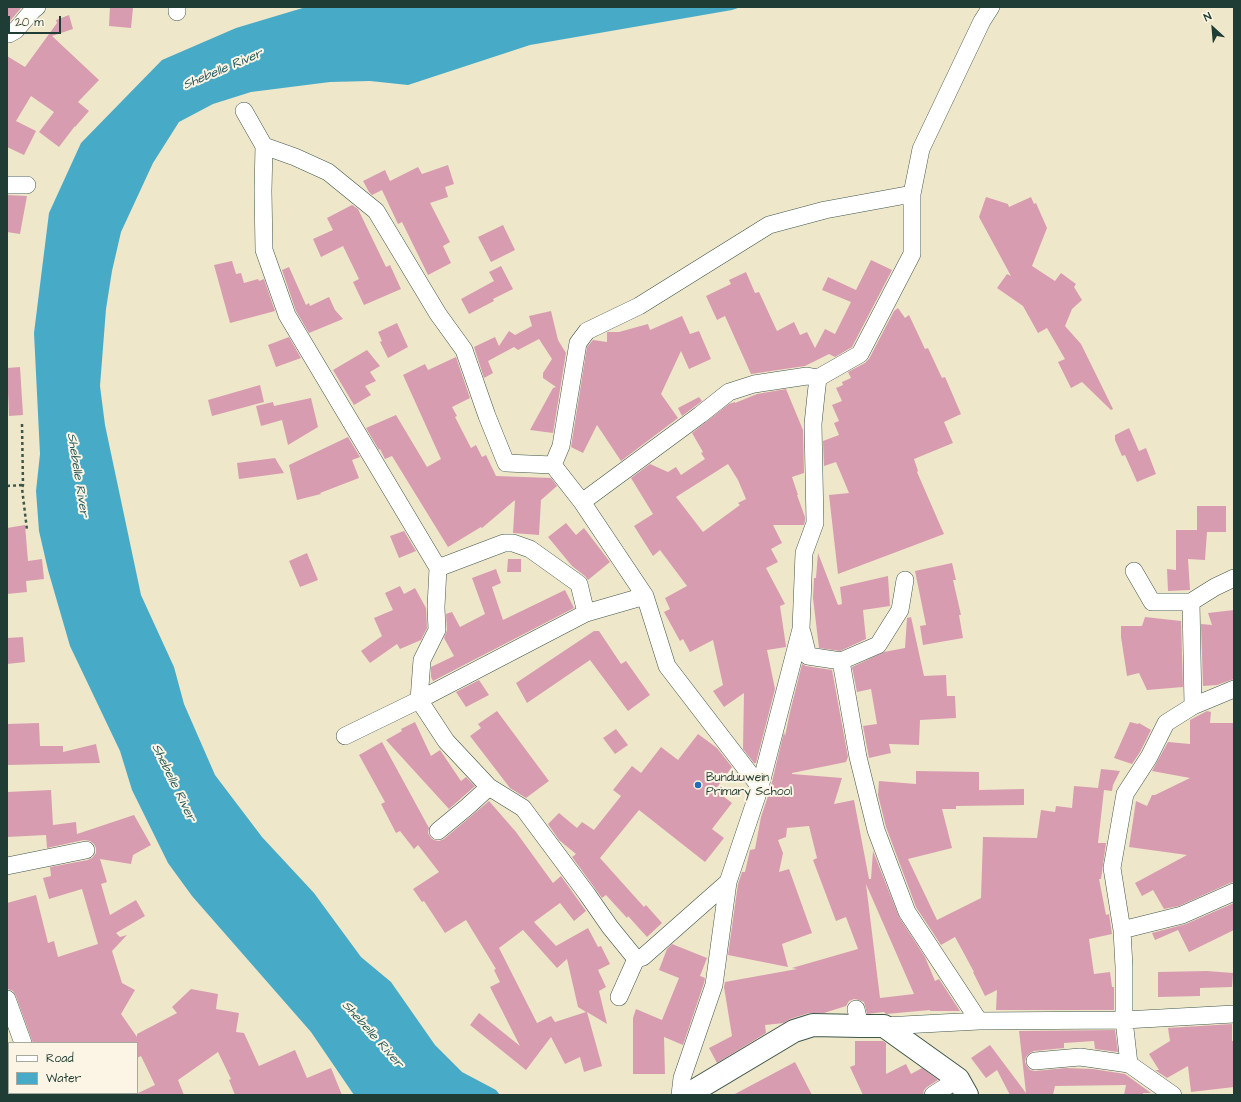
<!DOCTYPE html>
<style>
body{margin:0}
#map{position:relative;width:1241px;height:1102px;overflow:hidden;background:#efe7c9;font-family:"Architects Daughter",sans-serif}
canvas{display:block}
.frame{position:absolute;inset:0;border:8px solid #1f3d34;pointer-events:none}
.legend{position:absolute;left:8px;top:1042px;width:130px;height:52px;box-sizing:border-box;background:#fcf5e5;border:1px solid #a4ab9e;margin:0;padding:5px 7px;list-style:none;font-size:12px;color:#1f3d34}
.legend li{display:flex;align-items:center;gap:8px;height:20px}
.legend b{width:20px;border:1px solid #a4ab9e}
.north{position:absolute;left:1193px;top:8px;width:40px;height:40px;-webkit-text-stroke:3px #fcf5e5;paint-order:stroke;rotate:334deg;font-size:11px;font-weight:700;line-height:16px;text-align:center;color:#1f3d34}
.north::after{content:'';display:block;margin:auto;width:14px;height:18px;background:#1f3d34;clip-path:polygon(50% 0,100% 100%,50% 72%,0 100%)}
.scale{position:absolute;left:8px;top:16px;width:53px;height:18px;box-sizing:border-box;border:2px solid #1f3d34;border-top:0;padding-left:5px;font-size:12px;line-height:14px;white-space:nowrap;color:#1f3d34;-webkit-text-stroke:3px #fcf5e5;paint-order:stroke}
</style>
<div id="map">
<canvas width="1241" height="1102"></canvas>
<div class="frame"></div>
<ul class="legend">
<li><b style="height:5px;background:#fff"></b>Road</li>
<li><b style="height:11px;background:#47abc7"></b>Water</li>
</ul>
<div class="north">N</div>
<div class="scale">20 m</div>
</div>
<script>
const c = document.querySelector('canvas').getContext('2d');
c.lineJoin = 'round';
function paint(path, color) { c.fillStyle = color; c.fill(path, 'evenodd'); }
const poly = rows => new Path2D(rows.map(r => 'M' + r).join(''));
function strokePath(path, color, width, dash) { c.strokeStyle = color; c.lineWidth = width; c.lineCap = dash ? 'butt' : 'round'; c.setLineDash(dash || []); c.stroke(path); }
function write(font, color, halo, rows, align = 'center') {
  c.font = font + ' "Architects Daughter",sans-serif'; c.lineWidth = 4; c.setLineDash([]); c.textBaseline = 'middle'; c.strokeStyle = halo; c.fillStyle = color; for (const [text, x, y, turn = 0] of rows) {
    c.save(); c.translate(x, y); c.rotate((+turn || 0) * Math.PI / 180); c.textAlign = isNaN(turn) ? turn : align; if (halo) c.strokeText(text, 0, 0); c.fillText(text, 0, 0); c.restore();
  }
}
paint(poly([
 [306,7,741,7,732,10,530,45,408,85,370,81,330,82,251,92,213,104,179,122,153,163,121,232,112,271,106,309,100,386,105,425,141,595,174,667,184,704,215,775,262,837,314,893,361,957,391,982,435,1045,462,1072,496,1090,500,1095,354,1095,311,1032,192,896,168,863,132,790,120,751,70,646,48,570,39,531,36,491,40,454,34,333,49,213,81,143,162,60,236,28]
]), '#47abc7');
paint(poly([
 [7,7,22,7,10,21,7,19],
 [110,7,133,8,131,28,109,26],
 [69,15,73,29,52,36,99,80,78,102,89,111,75,127,75,126,59,147,39,132,54,112,31,96,16,121,36,131,24,155,7,147,7,56,25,67,57,23,56,20],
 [448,165,454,184,445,187,448,197,430,203,450,242,443,246,451,263,428,275,402,222,398,224,382,190,372,195,369,192,363,181,385,170,390,181,418,167,422,174],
 [7,195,27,196,20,234,7,232],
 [986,197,1008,204,1009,207,1031,197,1034,204,1036,203,1047,228,1032,266,1055,281,1061,273,1076,284,1074,287,1082,300,1072,309,1065,326,1081,344,1113,409,1111,410,1082,382,1071,388,1058,362,1065,359,1047,328,1038,333,1023,306,997,288,1007,274,1011,276,979,217],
 [352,205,358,209,386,267,390,265,401,289,364,305,353,282,359,279,343,246,321,257,313,239,333,230,327,218],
 [503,225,515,250,491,262,478,237],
 [871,260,892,270,852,347,835,357,829,354,805,366,751,374,725,316,717,320,706,296,731,284,729,280,746,272,755,293,759,292,777,331,794,322,800,335,807,332,815,348,825,329,835,334,851,302,822,290,828,277,856,290],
 [232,261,236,274,241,273,244,283,258,279,259,281,264,279,275,311,230,323,214,265],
 [501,266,513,289,493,299,494,301,469,314,461,299,494,281,489,272],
 [289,267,306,305,309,303,310,306,329,297,335,310,343,319,309,333,296,311,282,270],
 [898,308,905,318,909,315,925,349,928,348,942,378,945,377,961,414,944,422,953,443,914,459,918,471,917,472,944,534,838,574,829,495,849,493,836,462,824,466,823,441,839,435,834,423,839,421,832,405,842,401,836,388,843,385,842,382,851,378,848,372,865,363,869,359,894,311],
 [551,311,558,340,566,353,553,433,530,430,553,388,556,387,543,378,543,373,552,359,539,339,518,350,514,347,488,361,493,373,484,378,474,347,495,337,499,346,509,331,515,335,532,326,529,316],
 [682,316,690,334,699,331,711,359,689,369,681,351,661,394,678,418,621,461,597,425,583,453,571,447,587,347,593,340,607,342,607,332,619,332,648,324,650,330],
 [397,323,408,347,388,358,380,342,382,341,378,332],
 [289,337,301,358,276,367,268,345],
 [367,350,380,366,370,372,376,381,365,386,371,395,354,405,333,370],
 [456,357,470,398,452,407,457,416,455,417,471,448,476,445,482,457,486,455,496,476,551,478,557,486,541,500,539,535,513,533,515,500,482,528,481,527,448,547,392,456,385,459,380,449,379,450,366,428,396,415,427,467,441,459,403,375,425,364,428,370],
 [20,367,23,415,9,416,7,368],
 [260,385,264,402,212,416,208,400],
 [786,389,803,430,804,473,792,477,798,495,797,495,805,517,805,521,804,525,773,525,782,543,771,549,778,562,766,568,785,604,780,606,786,646,786,647,767,650,775,689,756,763,754,763,743,749,744,693,724,707,713,691,723,685,713,640,690,652,683,639,680,641,664,612,670,609,665,598,687,586,660,550,653,556,634,526,653,514,631,478,650,464,668,472,676,467,681,475,705,459,701,453,703,452,692,433,729,404,735,402,735,403,757,394],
 [728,464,738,480,746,499,738,503,740,505,703,532,676,497],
 [699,397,702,401,682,416,678,408],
 [311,398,318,427,288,445,282,420,261,426,256,406,273,402,274,406],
 [1129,428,1139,451,1146,448,1156,474,1137,482,1125,455,1122,456,1115,440,1115,435],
 [348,437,360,457,352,460,359,478,320,493,321,494,297,500,289,465],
 [275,458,284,473,239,479,237,463],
 [1197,506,1226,506,1226,532,1207,532,1205,560,1188,559,1190,590,1168,591,1167,569,1176,570,1176,530,1197,530],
 [566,523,576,535,584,528,610,562,588,580,585,576,572,566,548,537],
 [25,525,28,561,42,559,44,579,26,581,27,592,7,594,7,528],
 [404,531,416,551,399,558,390,536],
 [307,553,318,580,300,587,289,561],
 [818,553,838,605,842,604,840,587,888,576,890,606,863,610,866,639,840,651,819,648,813,598,814,578,816,578],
 [508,559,521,559,521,572,507,572],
 [952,563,956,580,953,580,961,615,959,615,963,638,923,645,920,626,926,625,915,571],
 [496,569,501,583,492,587,503,620,565,590,574,608,433,681,431,677,431,667,454,656,444,638,447,630,446,614,452,612,460,627,485,614,472,578],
 [400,586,404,594,415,588,426,608,427,628,421,640,400,649,397,644,370,663,361,651,382,636,374,618,393,610,385,593],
 [1234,610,1234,679,1217,685,1203,686,1201,624,1212,625,1208,613],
 [911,617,924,676,946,675,947,696,955,696,956,718,920,720,919,745,889,744,891,753,869,758,863,726,877,724,871,689,857,692,852,667,884,652,905,648,907,618],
 [1145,617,1181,621,1183,687,1147,690,1139,673,1127,676,1121,637,1121,626,1142,626],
 [594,631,599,631,621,664,626,661,650,695,628,711,590,660,527,703,516,683],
 [23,637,25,662,7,664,7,638],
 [802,664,806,666,832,670,848,757,846,762,792,773,792,774,842,778,834,804,854,800,869,879,871,879,873,851,899,917,925,957,935,981,939,979,960,1011,930,1011,930,1010,886,1014,884,1012,867,1014,864,1002,859,1000,854,999,849,1001,846,1006,824,1013,809,1013,790,1019,784,1023,765,1025,766,1033,717,1063,709,1048,732,1036,724,987,725,982,797,969,792,968,858,949,846,917,836,921,813,860,817,858,809,826,787,828,786,837,778,840,783,853,779,872,789,869,812,933,782,944,788,967,728,955,738,884,742,872,745,872,750,850,755,849,761,817,770,790,784,732,785,736,790,712],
 [866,884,914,994,880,998],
 [479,680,489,695,466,707,456,692],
 [497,711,549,781,526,798,510,788,470,736,481,728,478,724],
 [1207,711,1211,712,1210,723,1234,723,1234,882,1230,883,1179,906,1164,909,1153,890,1142,896,1135,883,1187,855,1129,847,1136,801,1147,806,1152,795,1155,795,1190,778,1152,771,1168,742,1190,744,1190,720],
 [415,722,431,756,440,750,461,781,466,777,475,786,449,809,386,740,402,731,401,729],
 [1130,722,1138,724,1139,723,1151,730,1140,752,1132,764,1114,758],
 [39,723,40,746,63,746,63,752,96,744,100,763,7,765,7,724],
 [616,729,628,745,615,754,603,738],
 [698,734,717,748,732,767,715,790,732,803,712,829,724,838,705,862,639,810,600,858,644,907,646,905,662,923,647,937,628,916,627,918,606,895,602,898,572,857,576,854,559,840,548,824,559,813,577,828,582,822,594,830,621,796,613,790,632,766,641,773,661,747,678,760],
 [382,742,429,828,428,833,431,838,434,840,439,841,444,839,489,801,516,832,553,883,561,876,586,911,574,921,560,903,534,922,556,946,588,928,598,947,601,946,610,964,598,970,606,987,599,991,607,1024,587,1012,602,1066,584,1072,580,1057,565,1064,551,1037,526,1070,470,1025,479,1013,520,1046,490,987,500,982,494,970,496,969,466,920,445,933,424,901,422,902,413,889,439,872,418,845,414,849,400,831,396,833,381,804,385,802,359,755],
 [523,930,557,968,567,959,578,1007,586,1012,555,1022,551,1016,537,1023,499,948],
 [1101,769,1120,771,1113,785,1112,791,1104,790,1098,843,1106,843,1101,879,1099,879,1106,915,1109,914,1112,934,1089,939,1094,974,1110,972,1112,987,1114,987,1114,1010,996,1010,997,990,985,996,973,972,974,972,955,937,941,945,916,907,886,827,878,795,879,781,916,784,916,771,979,772,979,790,1024,789,1024,805,956,806,956,809,942,809,952,848,908,859,937,920,981,898,983,837,1037,838,1041,810,1055,812,1056,806,1072,808,1074,786,1098,788],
 [51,790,53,825,76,822,77,834,134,815,151,845,133,855,131,864,100,859,107,882,101,884,110,915,136,900,145,916,116,933,120,937,127,935,112,951,122,983,135,990,121,1014,137,1037,137,1034,177,1013,172,1007,191,989,218,994,216,1009,239,1013,236,1032,244,1033,259,1066,295,1050,307,1078,331,1068,342,1095,235,1095,229,1080,231,1079,218,1052,178,1080,184,1095,134,1095,155,1085,141,1056,137,1058,137,1043,33,1043,16,996,13,991,8,989,7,983,7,903,36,895,48,943,54,941,58,957,98,944,82,889,49,899,43,878,51,876,50,867,88,860,92,858,96,853,96,848,94,844,90,841,84,840,47,848,46,835,7,837,7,792],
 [1234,903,1234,930,1189,952,1178,930,1155,940,1152,933,1186,924],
 [672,944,707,958,700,976,705,978,704,983,683,1045,664,1037,665,1074,633,1074,633,1018,636,1009,662,1020,679,978,659,970,667,949],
 [1207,971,1233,973,1232,987,1200,988,1200,996,1158,997,1158,972],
 [1232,1024,1232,1041,1234,1041,1234,1087,1191,1092,1188,1066,1167,1078,1155,1070,1159,1070,1149,1054,1170,1041,1168,1028],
 [1115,1030,1118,1052,1095,1049,1094,1041,1064,1043,1064,1048,1034,1051,1030,1053,1026,1057,1025,1062,1027,1066,1030,1070,1035,1071,1066,1068,1093,1069,1125,1074,1151,1093,1143,1093,1143,1095,1124,1095,1126,1085,1055,1086,1053,1095,1010,1095,997,1070,986,1078,971,1058,990,1045,1026,1093,1019,1031],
 [855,1041,883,1041,886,1043,886,1074,906,1064,911,1074,922,1068,938,1080,927,1087,924,1090,923,1095,863,1095,850,1067,855,1065],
 [795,1062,812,1095,733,1095]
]), '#d89cb1');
const minor = poly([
 [177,7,177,12],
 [7,34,9,34,16,30,33,10,37,7],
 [244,111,264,146],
 [7,185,27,185],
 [553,465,561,446,578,343,587,331,639,306,769,225,825,210,912,194],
 [582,502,700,415,729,392,754,384,807,376,818,378,860,354,912,254,912,194,921,149,982,21,991,7],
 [438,568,504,543,513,543,530,549,579,584,586,613],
 [1134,571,1152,602,1191,602,1215,587,1234,578],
 [1191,602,1193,706],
 [802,632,808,656,841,661,878,645,900,610,905,580],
 [841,661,858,757,876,830,907,912,979,1021],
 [345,736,419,700,586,613,645,596],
 [438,831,467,807,489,787],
 [7,866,86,850],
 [1122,930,1182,915,1234,892],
 [636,959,610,927,587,894,523,808,489,787,446,741,419,700,422,660,437,630,436,607,438,568,287,315,264,250,263,191,264,146,295,157,328,172,376,211,438,314,464,350,487,416,506,463,553,465,582,502,645,596,667,666,760,787],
 [636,959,643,957,728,882],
 [619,997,636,959],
 [7,999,23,1043],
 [856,1009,860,1026],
 [884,1026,979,1021,1124,1020,1234,1014],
 [1035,1061,1080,1057,1129,1064,1173,1095],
 [1129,1064,1124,1020,1124,967,1122,930,1112,868,1125,794,1149,757,1166,723,1193,706,1234,689],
 [42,1093,43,1095],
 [680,1095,682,1078,714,985,728,882,760,787,801,629,804,553,815,523,813,424,816,395,818,378],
 [933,1095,958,1079]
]);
const tertiary = poly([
 [687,1095,794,1031,813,1025,860,1026,884,1026,958,1079,967,1095]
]);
strokePath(minor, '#3e564a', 18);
strokePath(tertiary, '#3e564a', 24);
strokePath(poly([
 [22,424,23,485,22,488,27,530],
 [7,486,23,485]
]), '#3e564a', 2.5, [3, 3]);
strokePath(minor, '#fff', 17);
strokePath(tertiary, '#fff', 22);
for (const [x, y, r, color] of [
 [698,785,4,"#1f6fb2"]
]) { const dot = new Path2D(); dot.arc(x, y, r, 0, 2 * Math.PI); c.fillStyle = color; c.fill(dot); strokePath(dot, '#fcf5e5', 1.5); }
write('12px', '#1f3d34', '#fcf5e5', [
 ["Bunduuwein",706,778],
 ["Primary School",706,792]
], 'left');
write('italic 13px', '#2b5e60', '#fcf5e5', [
 ["Shebelle River",223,70,-23],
 ["Shebelle River",77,475,81],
 ["Shebelle River",173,783,64],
 ["Shebelle River",372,1035,48]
]);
</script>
